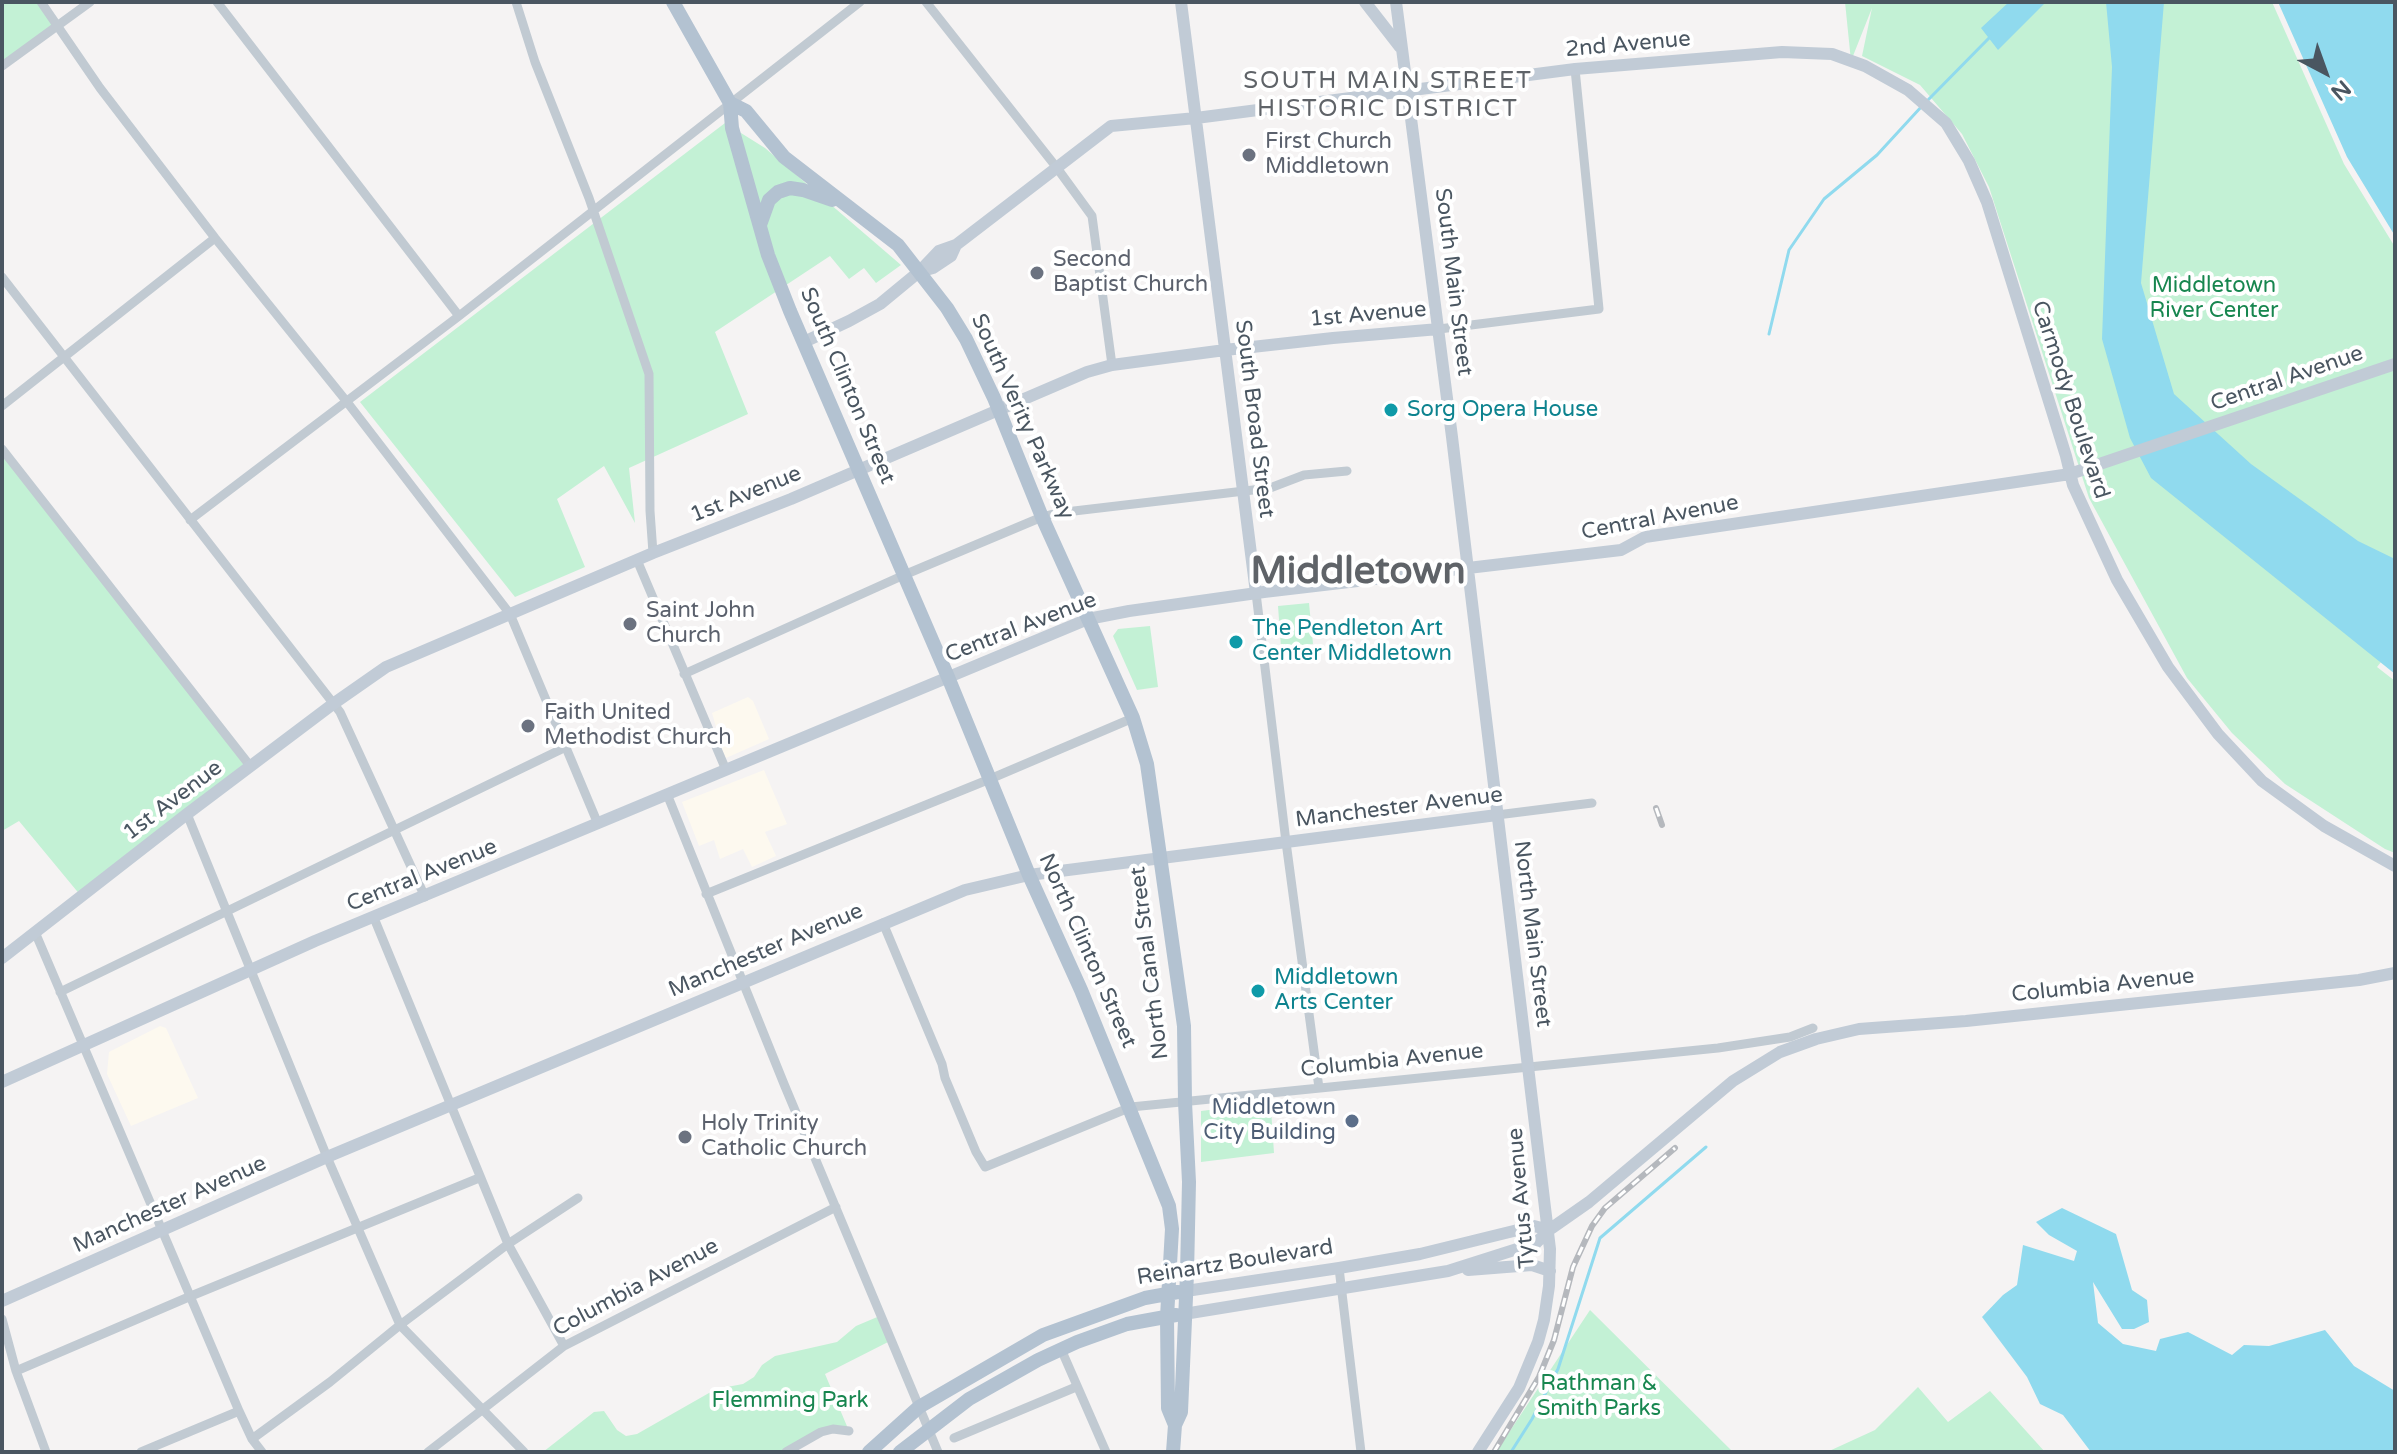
<!DOCTYPE html>
<style>
body{margin:0}
#map{position:relative;width:2397px;height:1454px;overflow:hidden;background:#f5f3f3;font-family:"Varela Round",sans-serif}
canvas{display:block}
.frame{position:absolute;inset:0;border:4px solid #4a5661;pointer-events:none}
.north{position:absolute;left:2285px;top:32px;width:80px;height:80px;-webkit-text-stroke:6px #fff;paint-order:stroke;rotate:139deg;font-size:22px;font-weight:700;line-height:32px;text-align:center;color:#4a5661}
.north::after{content:'';display:block;margin:auto;width:28px;height:36px;background:#4a5661;clip-path:polygon(50% 0,100% 100%,50% 72%,0 100%)}
</style>
<div id="map">
<canvas width="2397" height="1454"></canvas>
<div class="frame"></div>
<div class="north">N</div>
</div>
<script>
const c = document.querySelector('canvas').getContext('2d');
c.lineJoin = 'round';
function paint(path, color) { c.fillStyle = color; c.fill(path, 'evenodd'); }
const poly = rows => new Path2D(rows.map(r => 'M' + r).join(''));
function strokePath(path, color, width, dash) { c.strokeStyle = color; c.lineWidth = width; c.lineCap = dash ? 'butt' : 'round'; c.setLineDash(dash || []); c.stroke(path); }
function write(font, color, halo, rows, align = 'center') {
  c.font = font + ' "Varela Round",sans-serif'; c.lineWidth = 8; c.setLineDash([]); c.textBaseline = 'middle'; c.strokeStyle = halo; c.fillStyle = color; for (const [text, x, y, turn = 0] of rows) {
    c.save(); c.translate(x, y); c.rotate((+turn || 0) * Math.PI / 180); c.textAlign = isNaN(turn) ? turn : align; if (halo) c.strokeText(text, 0, 0); c.fillText(text, 0, 0); c.restore();
  }
}
paint(poly([
 [748,697,753,701,769,739,726,758,714,732,716,727,712,713],
 [764,770,787,824,765,832,776,856,752,867,743,849,720,859,714,840,699,846,682,802],
 [160,1026,166,1028,198,1098,131,1126,107,1074,109,1052]
]), '#fdf9ef');
paint(poly([
 [2,2,41,2,58,25,2,66],
 [1845,2,2272,2,2344,164,2395,247,2395,645,2377,667,2395,681,2395,853,2385,849,2285,784,2232,733,2187,678,2089,498,1989,187,1962,134,1920,85,1862,56,1872,8,1851,61],
 [725,123,765,148,901,265,876,283,864,268,849,279,830,256,715,332,748,414,629,468,635,523,604,466,557,499,585,567,515,597,360,402],
 [2,449,251,767,81,896,19,821,2,831],
 [1309,603,1313,644,1281,647,1278,606],
 [1150,626,1158,687,1137,690,1113,636,1118,629],
 [1266,1103,1271,1109,1274,1153,1201,1162,1201,1111],
 [1590,1310,1733,1452,1496,1452],
 [882,1315,892,1340,825,1374,849,1431,833,1429,786,1452,543,1452,594,1412,604,1411,617,1430,626,1436,637,1434,716,1389,743,1384,754,1377,762,1365,775,1356,837,1342,856,1326],
 [1918,1387,1948,1422,1990,1391,2045,1452,1827,1452,1875,1430]
]), '#c3f1d5');
paint(poly([
 [2009,2,2046,2,1998,50,1981,28],
 [2106,2,2164,2,2141,283,2174,394,2251,464,2358,541,2395,559,2395,674,2151,478,2130,438,2102,339,2112,67],
 [2278,2,2395,2,2395,236,2347,157],
 [2062,1208,2116,1234,2132,1290,2147,1300,2149,1322,2134,1329,2122,1329,2093,1282,2098,1323,2123,1344,2156,1351,2160,1339,2188,1332,2232,1355,2244,1345,2269,1346,2325,1330,2354,1366,2395,1391,2395,1452,2091,1452,2063,1415,2040,1404,2027,1377,1982,1317,2003,1295,2017,1285,2023,1245,2074,1261,2077,1251,2049,1235,2036,1222]
]), '#90daee');
strokePath(poly([
 [1928,100,1990,37],
 [1769,334,1789,250,1824,199,1877,155,1922,106],
 [1511,1452,1532,1419,1558,1369,1600,1238,1706,1147]
]), '#90daee', 3);
strokePath(poly([
 [41,2,100,88,215,238,347,402,510,614,598,824],
 [217,2,459,316],
 [516,2,535,62,589,198,649,374,650,511,653,553],
 [926,2,1057,168,1092,216,1112,365],
 [2,66,90,2],
 [2,277,340,712,425,897],
 [1439,329,1599,309,1575,69],
 [2,406,215,238],
 [2,449,251,767],
 [190,520,459,316,860,2],
 [637,560,726,770],
 [1256,593,1286,842,1319,1088],
 [684,674,904,575,1042,517,1057,513,1270,488,1304,475,1347,471],
 [667,794,784,1084,938,1452],
 [187,814,327,1157,400,1325,524,1452],
 [1497,815,1592,803],
 [706,894,990,779,1133,718],
 [374,918,508,1244,564,1346],
 [883,923,942,1064,945,1078,976,1152,985,1167,1131,1107,1718,1048,1790,1037,1813,1028],
 [35,932,239,1411,252,1439,262,1452],
 [60,992,566,747],
 [1339,1268,1361,1452],
 [2,1319,16,1371,46,1452],
 [1061,1349,1106,1452],
 [16,1371,191,1296,479,1178],
 [954,1438,1076,1387],
 [252,1439,330,1382,400,1325,508,1244,578,1198],
 [141,1452,239,1411],
 [428,1452,564,1346,836,1207],
 [786,1452,821,1432,833,1429,849,1431]
]), '#c1cad2', 9);
strokePath(poly([
 [1181,2,1256,593],
 [1365,2,1400,47],
 [1396,2,1452,437,1550,1249,1549,1286,1544,1320,1538,1342,1519,1388,1478,1452],
 [922,271,933,268,951,256,956,245],
 [804,342,849,321,880,304,920,271,939,251,956,245,1111,126,1196,118,1575,69,1782,52,1832,54,1865,66,1908,90,1946,123,1969,161,1987,202,2066,456,2073,485,2117,580,2168,667,2218,734,2262,781,2324,826,2395,866],
 [2,958,187,814,333,704,386,667,653,553,791,499,1087,372,1112,365,1225,350,1333,338,1439,329],
 [2,1082,315,941,1088,619,1129,611,1264,592,1621,550,1645,537,2070,474,2395,364],
 [1468,1270,1532,1265,1550,1271],
 [1186,1291,1339,1268,1420,1254,1534,1226,1549,1230],
 [2,1301,327,1157,965,890,1029,875,1497,815],
 [1184,1314,1448,1271,1536,1243,1549,1230,1589,1202,1733,1081,1780,1052,1816,1039,1859,1029,1966,1021,2359,980,2395,973]
]), '#c1cbd6', 12);
strokePath(poly([
 [673,2,730,103,746,111,784,157,898,245,947,308,966,339,994,398,1042,517,1133,718,1147,764,1184,1026,1185,1102,1189,1182,1187,1274,1181,1412,1175,1425,1173,1452],
 [730,103,732,128,768,255,790,311,948,677,1029,875,1081,990,1169,1206,1172,1229,1167,1317,1168,1408,1175,1425],
 [760,225,769,200,778,192,790,188,803,190,832,200],
 [869,1452,919,1407,1043,1335,1145,1298,1178,1292],
 [900,1452,969,1399,1038,1360,1077,1342,1127,1324,1176,1315]
]), '#b3c2d1', 14);
const rail = poly([
 [1656,808,1662,825],
 [1494,1452,1539,1377,1554,1340,1573,1267,1592,1226,1605,1208,1675,1148]
]);
strokePath(rail, '#b5b8bd', 6);
strokePath(rail, '#fff', 3, [9]);
for (const [x, y, r, color] of [
 [1249,155,8,"#6b7280"],
 [1037,273,8,"#6b7280"],
 [1391,410,8,"#0f9aa8"],
 [630,624,8,"#6b7280"],
 [1236,642,8,"#0f9aa8"],
 [528,726,8,"#6b7280"],
 [1258,991,8,"#0f9aa8"],
 [1352,1121,8,"#5c6f8a"],
 [685,1137,8,"#6b7280"]
]) { const dot = new Path2D(); dot.arc(x, y, r, 0, 2 * Math.PI); c.fillStyle = color; c.fill(dot); strokePath(dot, '#fff', 3); }
write('22px', '#4a5661', '#fff', [
 ["2nd Avenue",1628,45,-5],
 ["South Main Street",1453,282,83],
 ["1st Avenue",1368,315,-5],
 ["Central Avenue",2287,379,-19],
 ["South Clinton Street",847,386,67],
 ["Carmody Boulevard",2070,400,72],
 ["South Verity Parkway",1022,417,66],
 ["South Broad Street",1254,419,83],
 ["1st Avenue",746,495,-22],
 ["Central Avenue",1660,518,-11],
 ["Central Avenue",1021,628,-21],
 ["1st Avenue",173,801,-37],
 ["Manchester Avenue",1399,808,-7],
 ["Central Avenue",422,876,-22],
 ["North Main Street",1532,934,83],
 ["Manchester Avenue",766,951,-23],
 ["North Clinton Street",1087,951,66],
 ["North Canal Street",1150,963,-97],
 ["Columbia Avenue",2103,986,-6],
 ["Columbia Avenue",1392,1061,-6],
 ["Tytus Avenue",1522,1198,-95],
 ["Manchester Avenue",170,1205,-24],
 ["Reinartz Boulevard",1235,1263,-9],
 ["Columbia Avenue",636,1288,-28]
]);
write('22px', '#5b616d', '#fff', [
 ["First Church",1265,142],
 ["Middletown",1265,167],
 ["Second",1053,260],
 ["Baptist Church",1053,285],
 ["Saint John",646,611],
 ["Church",646,636],
 ["Faith United",544,713],
 ["Methodist Church",544,738],
 ["Holy Trinity",701,1124],
 ["Catholic Church",701,1149]
], 'left');
write('22px', '#17864f', '#fff', [
 ["Middletown",2214,286],
 ["River Center",2214,311],
 ["Rathman &",1599,1384],
 ["Smith Parks",1599,1409],
 ["Flemming Park",790,1401]
]);
write('22px', '#0d838f', '#fff', [
 ["Sorg Opera House",1407,410],
 ["The Pendleton Art",1252,629],
 ["Center Middletown",1252,654],
 ["Middletown",1274,978],
 ["Arts Center",1274,1003]
], 'left');
write('22px', '#4e5e75', '#fff', [
 ["Middletown",1336,1108],
 ["City Building",1336,1133]
], 'right');
c.letterSpacing = '2px';
write('24px', '#5f6368', '#fff', [
 ["SOUTH MAIN STREET",1388,82],
 ["HISTORIC DISTRICT",1388,110]
]);
c.letterSpacing = '0px';
write('bold 38px', '#5f6368', '#fff', [
 ["Middletown",1358,573]
]);
</script>
